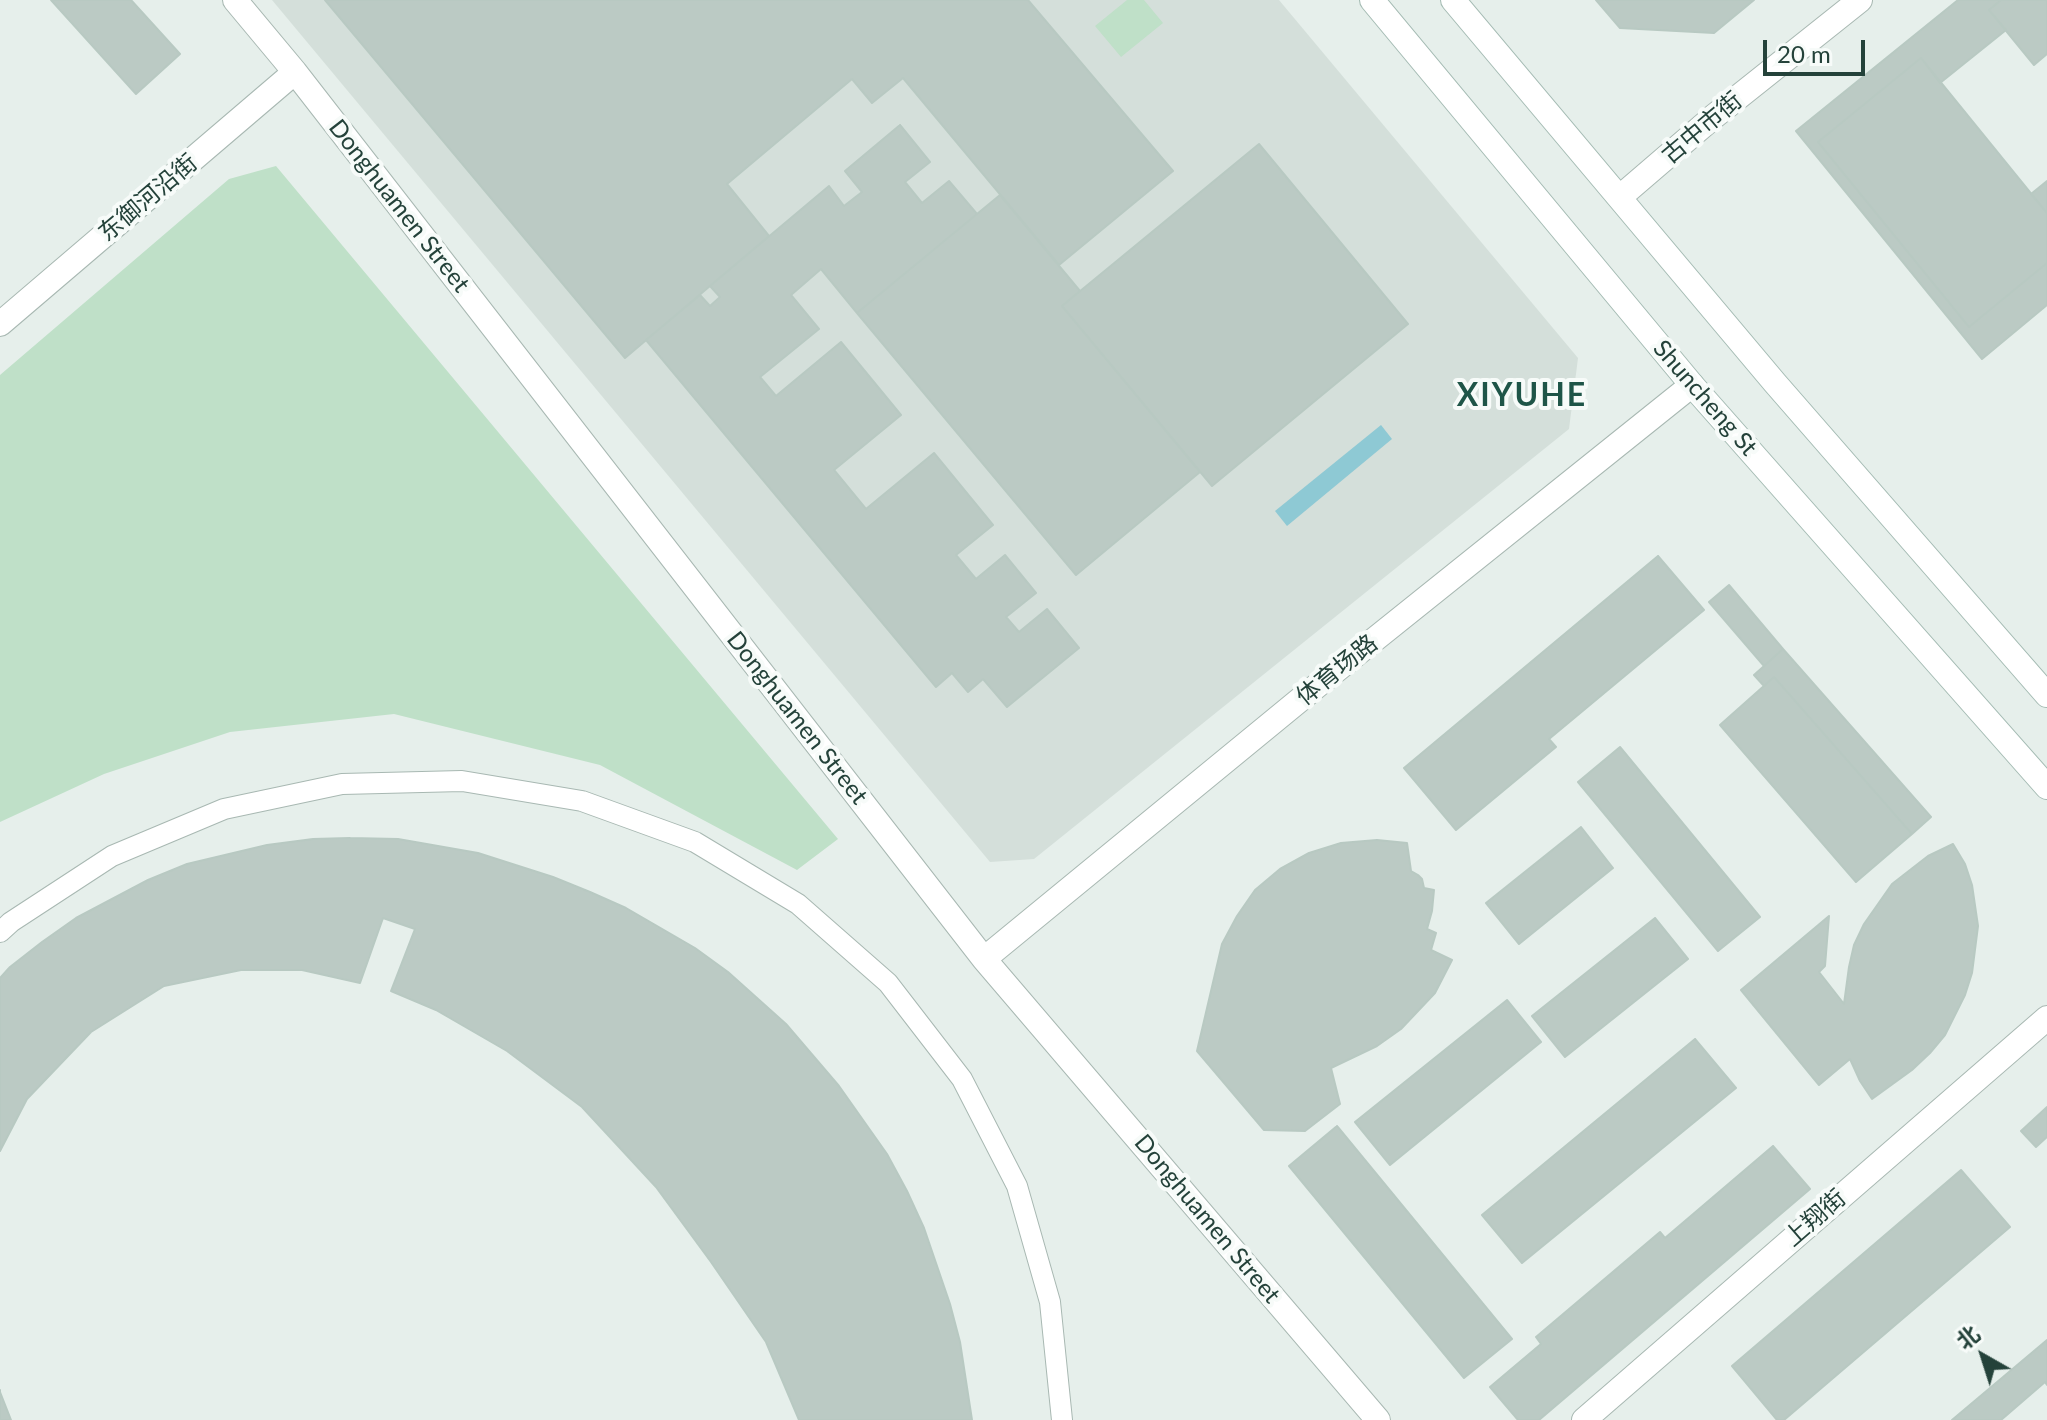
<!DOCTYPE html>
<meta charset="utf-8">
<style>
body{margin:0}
#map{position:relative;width:2047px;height:1420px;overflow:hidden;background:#e6efeb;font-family:Lato,"Noto Sans SC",sans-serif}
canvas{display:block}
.north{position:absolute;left:1943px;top:1316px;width:80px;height:80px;-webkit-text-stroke:6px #f7fbf9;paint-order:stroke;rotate:321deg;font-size:22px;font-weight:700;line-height:32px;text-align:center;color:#24423a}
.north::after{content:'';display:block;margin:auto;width:28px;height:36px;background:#24423a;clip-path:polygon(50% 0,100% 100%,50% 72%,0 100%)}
.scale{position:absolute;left:1763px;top:40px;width:102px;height:36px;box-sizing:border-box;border:4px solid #24423a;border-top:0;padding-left:10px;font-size:24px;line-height:28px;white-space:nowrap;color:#24423a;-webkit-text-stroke:6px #f7fbf9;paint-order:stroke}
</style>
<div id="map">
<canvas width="2047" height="1420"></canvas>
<div class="north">北</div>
<div class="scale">20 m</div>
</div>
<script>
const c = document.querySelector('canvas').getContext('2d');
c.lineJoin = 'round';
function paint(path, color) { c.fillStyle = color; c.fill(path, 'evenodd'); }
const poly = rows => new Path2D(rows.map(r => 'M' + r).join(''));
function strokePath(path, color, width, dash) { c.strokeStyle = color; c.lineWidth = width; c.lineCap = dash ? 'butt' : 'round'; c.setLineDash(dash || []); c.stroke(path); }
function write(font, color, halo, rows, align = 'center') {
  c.font = font + ' Lato,"Noto Sans SC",sans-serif'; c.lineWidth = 8; c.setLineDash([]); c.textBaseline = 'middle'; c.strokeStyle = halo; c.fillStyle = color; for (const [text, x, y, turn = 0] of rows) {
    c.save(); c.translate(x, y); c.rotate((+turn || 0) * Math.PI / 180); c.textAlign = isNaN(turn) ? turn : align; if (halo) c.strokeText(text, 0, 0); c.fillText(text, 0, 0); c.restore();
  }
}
paint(poly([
 [272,0,1279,0,1578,358,1569,429,1034,859,990,862]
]), '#d4dfda');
paint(poly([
 [1127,0,1144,0,1163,23,1121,57,1095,26],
 [276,166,838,839,797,870,600,765,394,714,230,732,104,774,0,822,0,375,229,179]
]), '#bfe0c8');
paint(poly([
 [1381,425,1392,439,1287,526,1275,511]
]), '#8ec9d4');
const building = poly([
 [51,0,131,0,180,54,136,94,51,0],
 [325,0,1028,0,1173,171,1059,265,903,78,872,103,852,79,727,184,769,236,625,358,325,0],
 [1596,0,1754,0,1714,33,1620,28,1596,0],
 [1958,0,2001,0,1989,10,2006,30,1940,83,1921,58,1818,142,1969,327,2047,263,2047,305,1982,359,1796,131,1958,0],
 [2001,0,2047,0,2047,54,2034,65,1989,10,2001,0],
 [1921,58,2047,213,2047,263,1969,327,1818,142,1921,58],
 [900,125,930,162,905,182,922,203,949,181,977,214,857,313,821,269,791,295,819,329,760,377,776,396,841,342,901,415,834,470,866,509,934,453,993,525,956,555,976,579,1005,555,1036,593,1006,617,1019,632,1047,609,1079,648,1007,707,983,679,968,692,952,673,936,687,646,340,700,295,710,306,720,297,710,286,829,186,844,206,862,192,845,171,900,125],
 [1259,144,1408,324,1212,486,1062,306,1259,144],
 [2047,181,2047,213,2031,194,2047,181],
 [1000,195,1080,291,1062,306,1200,472,1076,575,857,313,1000,195],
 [1658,556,1704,610,1549,739,1556,747,1456,830,1404,768,1658,556],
 [1729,585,1783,649,1764,666,1709,602,1729,585],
 [1783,649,1931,817,1912,834,1774,677,1764,686,1754,675,1783,649],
 [1774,677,1912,834,1856,882,1720,725,1774,677],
 [1620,747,1760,917,1718,951,1578,782,1620,747],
 [1581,827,1613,868,1519,944,1486,903,1581,827],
 [350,838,398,839,478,853,553,877,590,892,626,908,695,948,728,972,786,1024,839,1086,887,1154,907,1191,924,1228,950,1304,960,1342,972,1420,799,1420,766,1342,711,1262,656,1187,582,1107,507,1051,436,1010,391,991,415,929,383,918,360,983,302,970,241,970,164,986,91,1032,27,1099,0,1151,0,978,10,967,42,942,76,918,148,880,187,864,267,845,313,839,350,838],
 [1377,840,1407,843,1411,871,1418,875,1422,879,1424,888,1434,890,1432,911,1427,929,1436,933,1431,950,1452,960,1435,993,1401,1029,1377,1046,1331,1068,1340,1104,1305,1131,1264,1130,1197,1051,1222,944,1237,916,1255,890,1280,869,1309,853,1341,843,1377,840],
 [1953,844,1965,864,1972,885,1978,926,1972,973,1965,995,1945,1035,1930,1053,1912,1070,1872,1099,1860,1081,1850,1059,1819,1085,1741,990,1829,916,1825,966,1819,972,1844,1004,1849,967,1854,945,1864,924,1892,884,1928,856,1953,844],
 [1655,918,1688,959,1565,1057,1532,1016,1655,918],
 [1507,1000,1541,1042,1390,1165,1355,1122,1507,1000],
 [1695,1039,1736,1088,1522,1263,1482,1215,1695,1039],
 [2047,1107,2047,1137,2036,1147,2021,1131,2047,1107],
 [1337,1126,1512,1339,1464,1378,1289,1166,1337,1126],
 [1773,1146,1810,1189,1539,1420,1518,1420,1490,1387,1541,1344,1536,1337,1660,1232,1665,1238,1773,1146],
 [1961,1170,2010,1227,1784,1420,1777,1420,1732,1366,1961,1170],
 [2047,1340,2047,1385,2045,1382,2001,1420,1952,1420,2047,1340],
 [0,1390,0,1392,11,1420,0,1420,0,1390]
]);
paint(building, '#bbcac4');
strokePath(building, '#b8c9c2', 2);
const lane = poly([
 [0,932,11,922,112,856,224,809,342,784,462,781,582,801,695,842,798,904,888,983,962,1079,1017,1186,1050,1302,1062,1420]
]);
const street = poly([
 [235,0,295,72,984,959,1378,1420],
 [1620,197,1712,118,1860,0],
 [0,324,295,72],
 [984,959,1324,680,1692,385],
 [1584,1420,2047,1018]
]);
const secondary = poly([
 [1372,0,1692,385,2047,787],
 [1453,0,1775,383,2047,695]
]);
strokePath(lane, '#a8b8b2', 22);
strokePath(street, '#a8b8b2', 26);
strokePath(secondary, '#a4bbb3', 26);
strokePath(lane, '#fff', 20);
strokePath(street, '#fff', 24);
strokePath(secondary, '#fff', 24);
write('24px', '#24423a', '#f7fbf9', [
 ["古中市街",1702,128,-40],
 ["东御河沿街",148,198,-40],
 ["Donghuamen Street",399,206,52],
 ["Shuncheng St",1705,398,49],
 ["体育场路",1337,670,-39],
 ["Donghuamen Street",797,718,52],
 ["上翔街",1815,1218,-41],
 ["Donghuamen Street",1207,1219,50]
]);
c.letterSpacing = '2px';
write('bold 32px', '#1f5548', '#f7fbf9', [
 ["XIYUHE",1522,396]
]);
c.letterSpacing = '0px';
</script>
